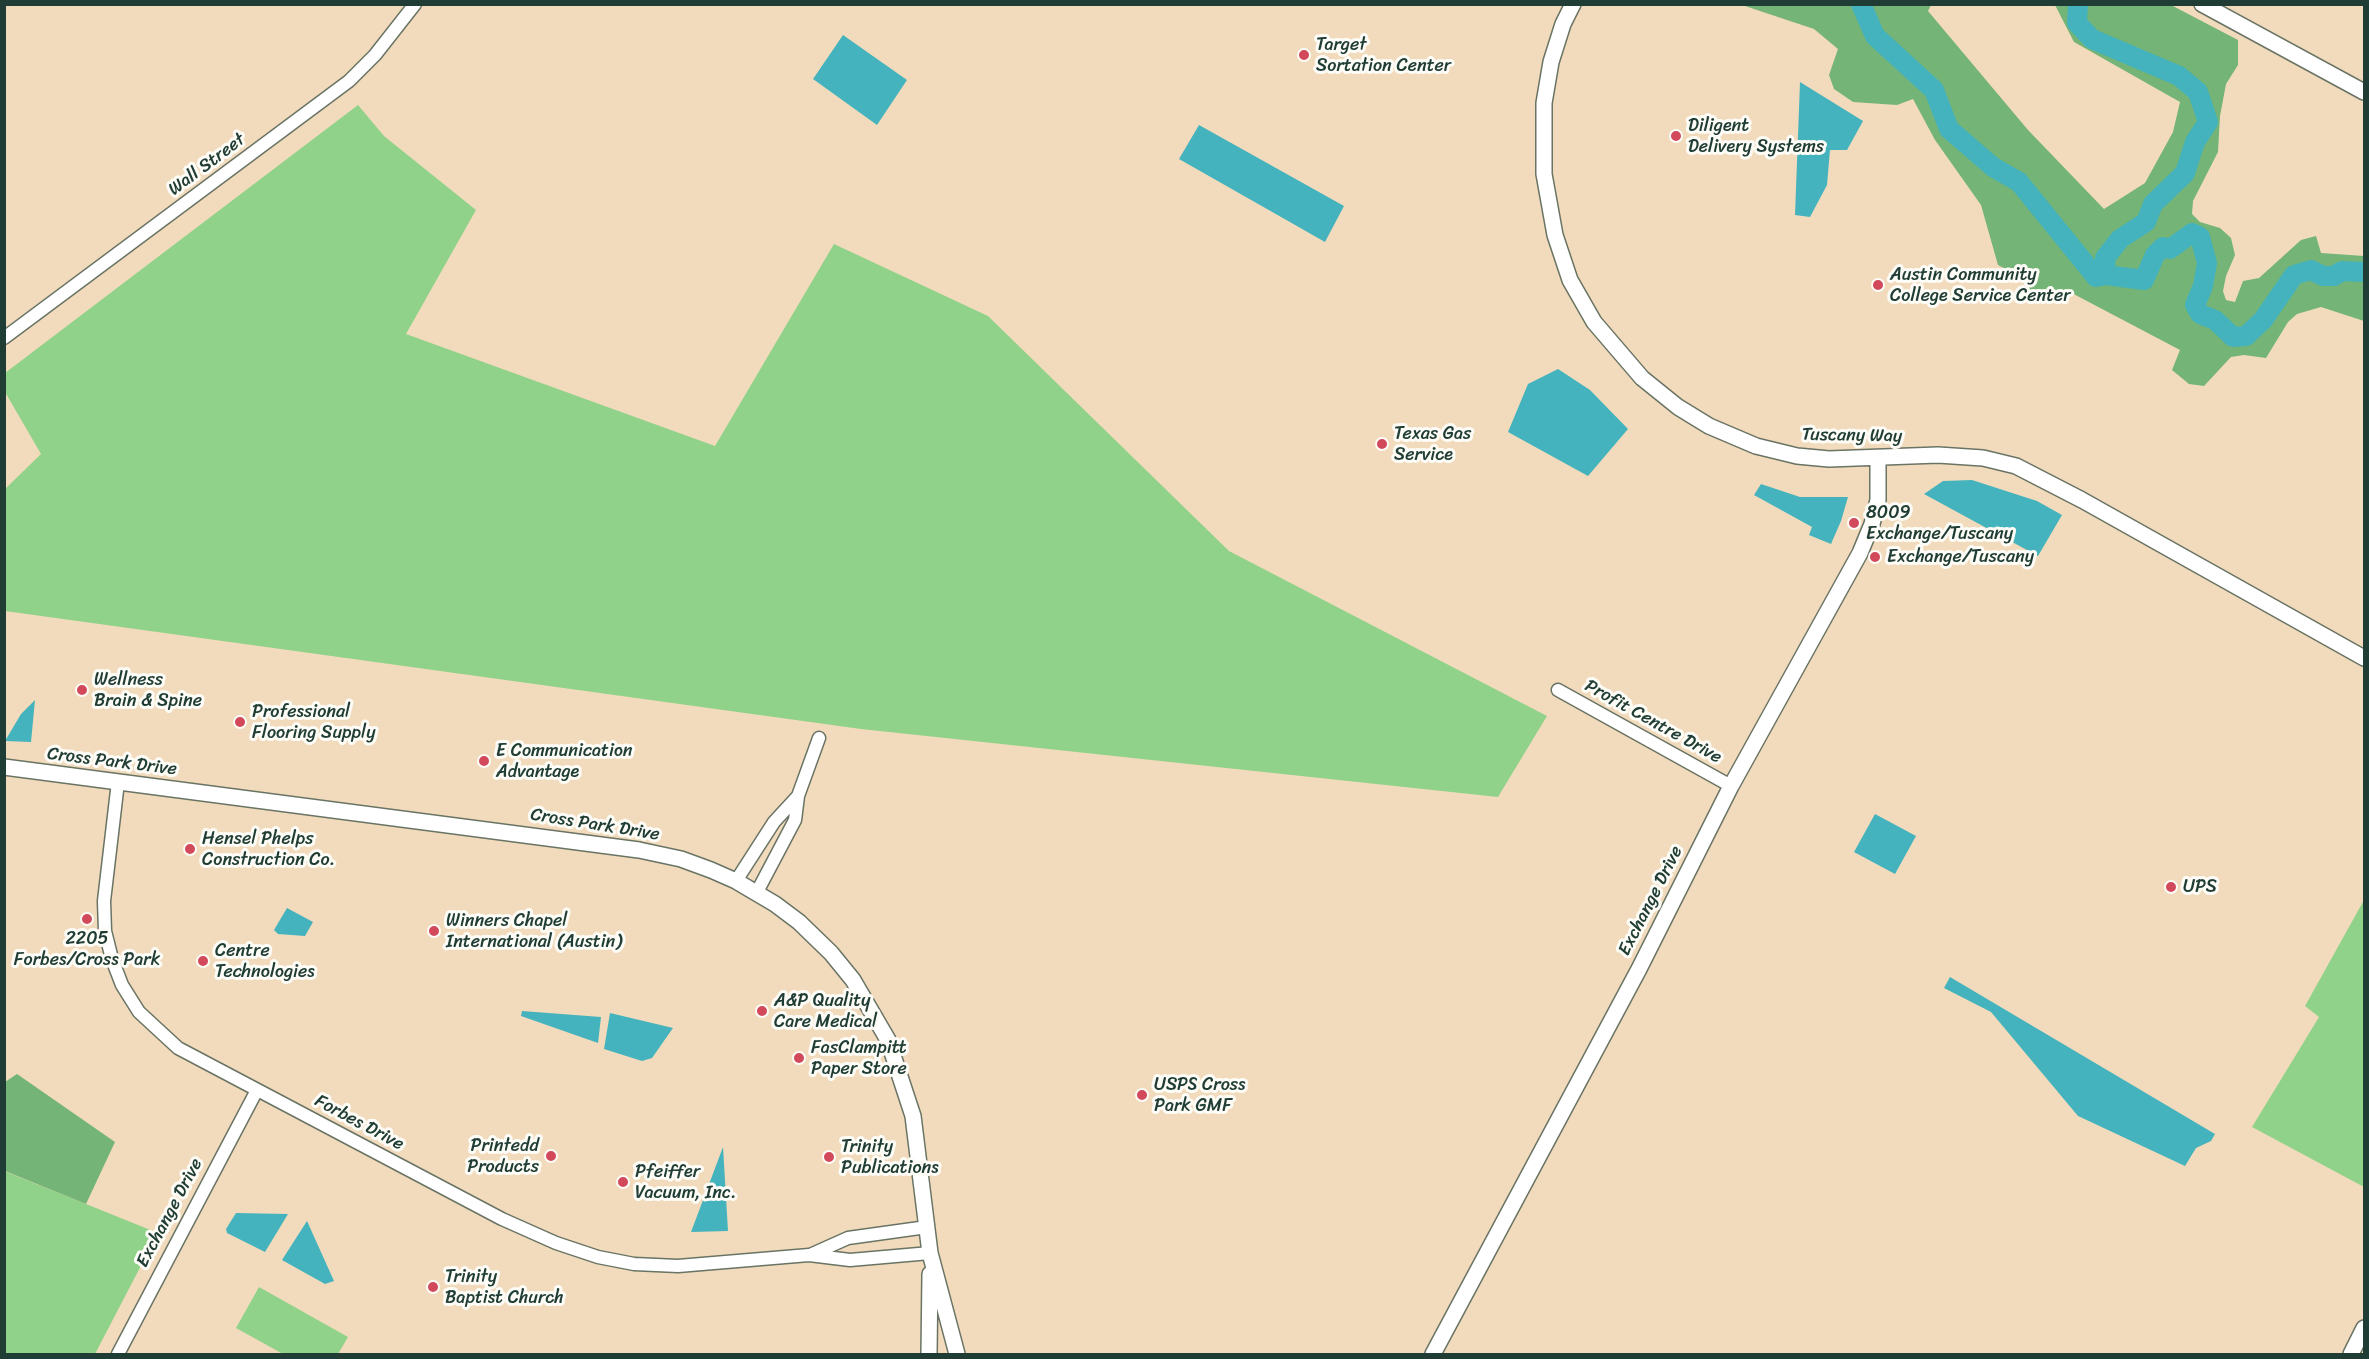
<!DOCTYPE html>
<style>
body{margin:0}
#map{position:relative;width:2369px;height:1359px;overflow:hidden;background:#f2dbbc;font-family:Sriracha,sans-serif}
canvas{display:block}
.frame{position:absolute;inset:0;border:6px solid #1f3d34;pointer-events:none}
</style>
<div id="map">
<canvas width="2369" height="1359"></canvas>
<div class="frame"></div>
</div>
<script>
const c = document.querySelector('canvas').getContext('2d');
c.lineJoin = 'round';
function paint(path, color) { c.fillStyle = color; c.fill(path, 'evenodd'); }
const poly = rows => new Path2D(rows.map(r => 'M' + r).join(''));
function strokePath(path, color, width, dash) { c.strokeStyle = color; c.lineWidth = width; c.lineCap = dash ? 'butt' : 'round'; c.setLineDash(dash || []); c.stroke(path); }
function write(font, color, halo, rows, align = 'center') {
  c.font = font + ' Sriracha,sans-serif'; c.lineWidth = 6; c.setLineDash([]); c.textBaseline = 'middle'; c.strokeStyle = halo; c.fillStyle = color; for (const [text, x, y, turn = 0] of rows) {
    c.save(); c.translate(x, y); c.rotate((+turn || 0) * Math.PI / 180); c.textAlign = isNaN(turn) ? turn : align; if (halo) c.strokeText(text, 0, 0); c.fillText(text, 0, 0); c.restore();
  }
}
paint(poly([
 [358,105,384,136,476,210,406,334,715,446,834,244,988,316,1229,551,1547,716,1498,797,861,729,5,611,5,489,41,454,5,392,5,373],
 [2364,900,2364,1187,2252,1127,2319,1017,2305,1006],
 [4,1171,158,1233,95,1354,5,1354],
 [259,1287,348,1337,338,1354,283,1354,236,1328]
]), '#91d28a');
paint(poly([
 [1742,5,1931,5,1928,11,2028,130,2104,209,2145,183,2173,132,2180,102,2074,42,2055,5,2171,5,2238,40,2238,65,2226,84,2220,116,2218,152,2193,201,2192,214,2200,222,2220,228,2231,238,2235,255,2226,276,2223,291,2226,300,2235,302,2243,281,2259,278,2301,240,2316,236,2321,253,2364,256,2364,321,2321,307,2297,314,2288,322,2266,358,2244,355,2231,357,2204,386,2189,384,2172,370,2180,350,2066,290,2062,297,2045,301,2031,292,2023,278,1998,265,1981,205,1935,140,1913,99,1897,105,1853,102,1834,89,1829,75,1838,49,1814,29],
 [17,1074,115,1142,86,1204,5,1171,5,1082]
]), '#74b476');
paint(poly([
 [843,35,907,80,877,125,813,79],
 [1800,82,1863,121,1847,150,1830,150,1827,185,1810,217,1795,215],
 [1199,125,1344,206,1325,242,1179,159],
 [1558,369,1590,390,1628,429,1588,476,1508,432,1528,384],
 [1972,480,2037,501,2062,515,2038,556,1924,494,1943,481],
 [1761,484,1800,497,1848,497,1841,521,1831,544,1809,535,1812,527,1754,495],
 [35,700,31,742,5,741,21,714],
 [1875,814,1916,836,1895,874,1854,852],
 [287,908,313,922,305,936,278,934,274,930],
 [1950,977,2215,1134,2211,1141,2196,1148,2185,1166,2078,1116,1991,1012,1944,988],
 [522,1011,601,1017,598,1043,521,1016],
 [610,1013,673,1028,652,1058,642,1061,604,1049],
 [723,1147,728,1231,691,1232],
 [236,1213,288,1214,265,1252,227,1233,226,1229],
 [307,1221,334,1281,325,1284,282,1260]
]), '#44b3bd');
strokePath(poly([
 [1861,4,1875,36,1934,90,1949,129,1993,167,2019,182,2096,277,2106,275,2144,280,2155,255,2163,247,2170,249,2192,233,2200,237,2207,263,2203,286,2195,305,2200,314,2215,320,2233,337,2246,336,2263,320,2294,275,2311,270,2323,276,2334,276,2342,271,2364,272],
 [2078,4,2077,23,2092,39,2179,76,2198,92,2208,122,2195,142,2185,173,2153,204,2146,222,2120,239,2105,258,2106,275]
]), '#44b3bd', 20);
const minor = poly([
 [4,338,349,81,375,55,415,4],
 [1558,690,1731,786],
 [118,782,104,901,105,931,112,959,122,985,139,1012,178,1048,502,1219,556,1243,598,1257,634,1264,678,1266,809,1255,850,1260,930,1253],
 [736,881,774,822,798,796],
 [757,892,795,820,798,796,819,738],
 [810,1255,848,1238,927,1227],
 [118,1354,257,1090]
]);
const tertiary = poly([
 [1573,4,1563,24,1551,62,1544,103,1544,174,1555,235,1570,280,1594,322,1642,378,1678,407,1709,426,1756,446,1797,456,1829,459,1938,455,1983,458,2016,466,2082,500,2364,658],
 [2202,4,2364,92],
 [4,767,639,850,681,859,711,870,736,881,775,904,799,922,831,953,853,980,888,1040,913,1116,930,1253,957,1354],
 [929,1354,930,1274],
 [1433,1354,1639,969,1731,786,1860,553,1872,524,1878,500,1878,458],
 [2351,1354,2364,1328]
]);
strokePath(minor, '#697464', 15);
strokePath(tertiary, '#697464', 18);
strokePath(minor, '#fff', 12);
strokePath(tertiary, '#fff', 15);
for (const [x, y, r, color] of [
 [1304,55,6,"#d1495b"],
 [1676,136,6,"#d1495b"],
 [1878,285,6,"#d1495b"],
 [1382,444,6,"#d1495b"],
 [1854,523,6,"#d1495b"],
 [1875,557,6,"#d1495b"],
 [82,690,6,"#d1495b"],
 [240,722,6,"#d1495b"],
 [484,761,6,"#d1495b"],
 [190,849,6,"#d1495b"],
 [2171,887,6,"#d1495b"],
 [87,919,6,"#d1495b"],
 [434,931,6,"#d1495b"],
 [203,961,6,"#d1495b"],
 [762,1011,6,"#d1495b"],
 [799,1058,6,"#d1495b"],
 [1142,1095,6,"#d1495b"],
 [551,1156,6,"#d1495b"],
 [829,1157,6,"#d1495b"],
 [623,1182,6,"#d1495b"],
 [433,1287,6,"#d1495b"]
]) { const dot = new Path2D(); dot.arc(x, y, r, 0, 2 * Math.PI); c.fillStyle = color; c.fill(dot); strokePath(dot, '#fdfcf7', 2); }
write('18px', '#1f3d34', '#fdfcf7', [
 ["Target",1316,45],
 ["Sortation Center",1316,66],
 ["Diligent",1688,126],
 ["Delivery Systems",1688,147],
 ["Austin Community",1890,275],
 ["College Service Center",1890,296],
 ["Texas Gas",1394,434],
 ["Service",1394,455],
 ["8009",1866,513],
 ["Exchange/Tuscany",1866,534],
 ["Exchange/Tuscany",1887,557],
 ["Wellness",94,680],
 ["Brain & Spine",94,701],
 ["Professional",252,712],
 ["Flooring Supply",252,733],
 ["E Communication",496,751],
 ["Advantage",496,772],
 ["Hensel Phelps",202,839],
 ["Construction Co.",202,860],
 ["UPS",2183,887],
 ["Winners Chapel",446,921],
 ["International (Austin)",446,942],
 ["2205",87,939,"center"],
 ["Forbes/Cross Park",87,960,"center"],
 ["Centre",215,951],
 ["Technologies",215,972],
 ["A&P Quality",774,1001],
 ["Care Medical",774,1022],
 ["FasClampitt",811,1048],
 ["Paper Store",811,1069],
 ["USPS Cross",1154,1085],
 ["Park GMF",1154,1106],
 ["Printedd",539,1146,"right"],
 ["Products",539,1167,"right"],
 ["Trinity",841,1147],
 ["Publications",841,1168],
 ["Pfeiffer",635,1172],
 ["Vacuum, Inc.",635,1193],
 ["Trinity",445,1277],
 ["Baptist Church",445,1298]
], 'left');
write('18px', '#1f3d34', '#fdfcf7', [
 ["Wall Street",207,165,-37],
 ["Tuscany Way",1852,436,1],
 ["Profit Centre Drive",1653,722,29],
 ["Cross Park Drive",112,762,7],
 ["Cross Park Drive",595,825,9],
 ["Exchange Drive",1651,901,-63],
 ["Forbes Drive",359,1123,28],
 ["Exchange Drive",170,1213,-62]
]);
</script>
